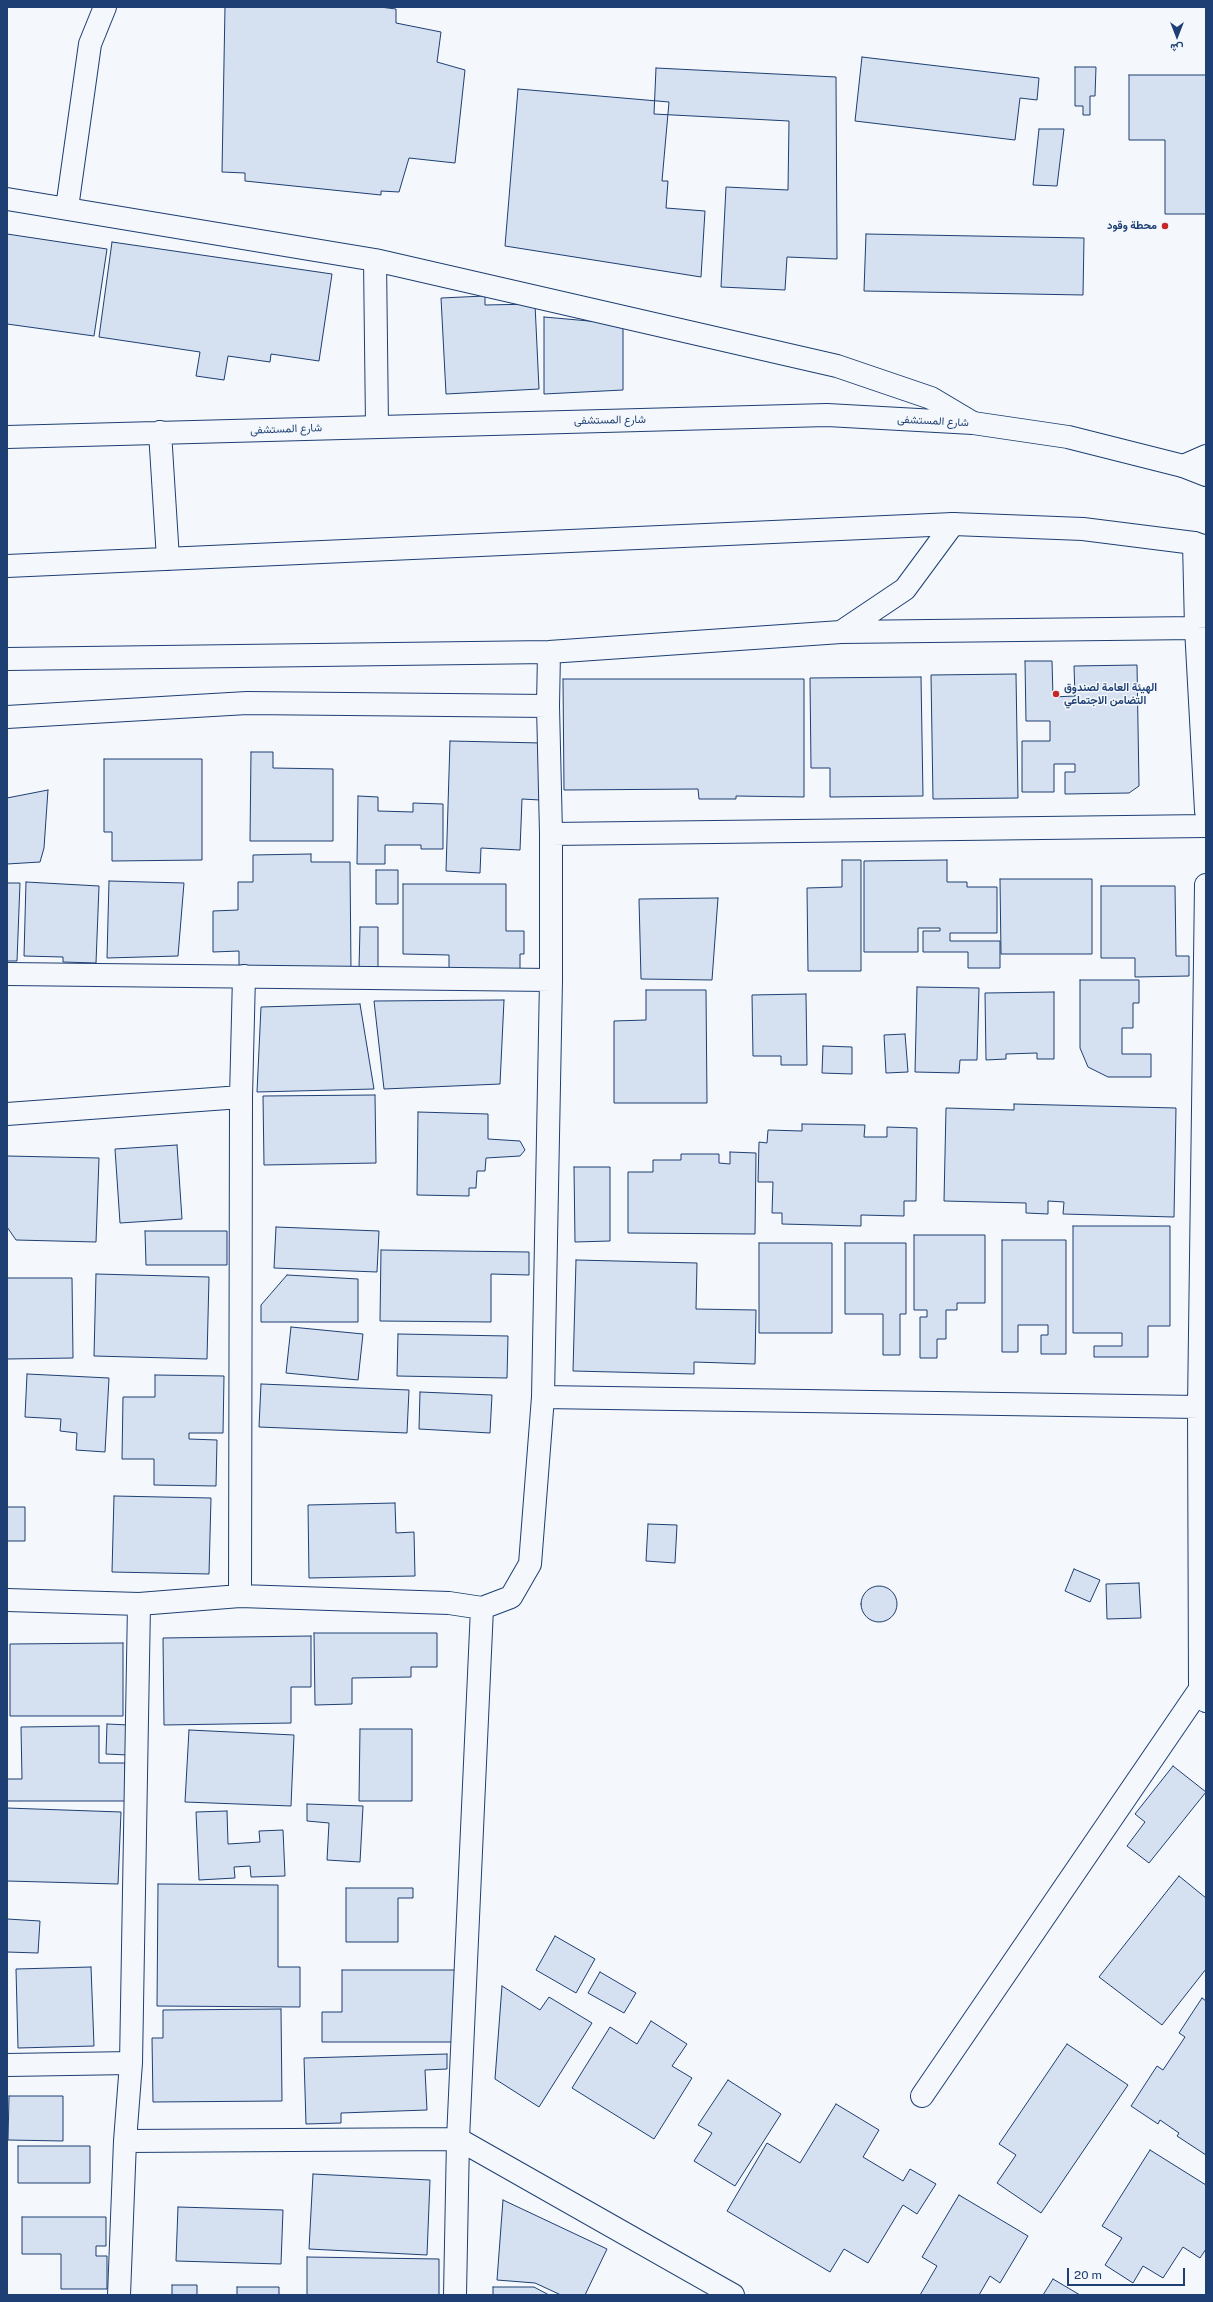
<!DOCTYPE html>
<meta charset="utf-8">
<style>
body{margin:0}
#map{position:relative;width:1213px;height:2302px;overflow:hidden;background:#f4f7fb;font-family:"Public Sans",Vazirmatn,sans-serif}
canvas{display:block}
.frame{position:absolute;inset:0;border:8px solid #1d3f73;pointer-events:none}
.north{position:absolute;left:1157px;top:16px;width:40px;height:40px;-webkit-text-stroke:3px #f4f7fb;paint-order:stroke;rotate:180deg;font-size:11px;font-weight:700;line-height:16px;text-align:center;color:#1d3f73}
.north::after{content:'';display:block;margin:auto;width:14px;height:18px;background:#1d3f73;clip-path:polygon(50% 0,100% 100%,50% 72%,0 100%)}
.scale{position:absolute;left:1067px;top:2268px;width:118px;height:18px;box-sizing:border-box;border:2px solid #1d3f73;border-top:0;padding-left:5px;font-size:12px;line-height:14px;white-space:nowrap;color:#1d3f73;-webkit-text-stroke:3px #f4f7fb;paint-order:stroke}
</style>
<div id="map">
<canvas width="1213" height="2302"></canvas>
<div class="frame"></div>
<div class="north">ش</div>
<div class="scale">20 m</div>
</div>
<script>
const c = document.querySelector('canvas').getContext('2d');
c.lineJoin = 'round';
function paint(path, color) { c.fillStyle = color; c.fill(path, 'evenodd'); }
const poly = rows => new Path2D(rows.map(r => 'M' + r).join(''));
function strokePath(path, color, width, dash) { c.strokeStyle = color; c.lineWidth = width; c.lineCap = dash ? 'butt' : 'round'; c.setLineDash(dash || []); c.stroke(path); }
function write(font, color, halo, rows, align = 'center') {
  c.font = font + ' "Public Sans",Vazirmatn,sans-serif'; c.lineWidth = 3; c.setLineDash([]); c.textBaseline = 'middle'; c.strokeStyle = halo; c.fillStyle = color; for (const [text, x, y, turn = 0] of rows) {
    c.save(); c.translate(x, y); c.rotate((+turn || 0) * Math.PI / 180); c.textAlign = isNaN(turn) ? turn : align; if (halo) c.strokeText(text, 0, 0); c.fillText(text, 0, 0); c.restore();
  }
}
const building = poly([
 [225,7,380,7,396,9,396,23,441,32,437,62,465,70,455,163,409,158,399,192,381,191,381,195,245,181,245,173,222,172,225,7],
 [862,57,1039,78,1037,100,1020,98,1015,140,855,121,862,57],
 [1075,67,1096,67,1095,96,1090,96,1090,115,1083,115,1083,106,1075,106,1075,67],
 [656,68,836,77,837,259,787,257,785,290,721,287,726,187,788,190,789,121,654,114,656,68],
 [1129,75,1206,75,1206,214,1165,214,1165,140,1129,140,1129,75],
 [518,89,669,102,662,181,668,181,666,208,705,211,701,277,505,246,518,89],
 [1039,129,1064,129,1057,186,1033,185,1039,129],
 [7,234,107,249,94,336,7,324,7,234],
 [866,234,1084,238,1083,295,864,291,866,234],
 [112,242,332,274,319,361,271,354,270,362,228,356,224,380,196,376,200,352,99,337,112,242],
 [485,296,485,305,535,304,539,389,446,394,441,298,485,296],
 [544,317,623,324,623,390,544,394,544,317],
 [1025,661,1052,661,1053,697,1075,696,1074,666,1137,665,1139,786,1129,793,1065,794,1065,772,1075,772,1075,764,1054,764,1054,792,1022,792,1022,741,1050,741,1050,721,1026,721,1025,661],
 [1016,674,1018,798,933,799,931,675,1016,674],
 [921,677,923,796,830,797,830,768,811,768,810,678,921,677],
 [563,679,804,679,804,797,736,796,736,799,699,799,698,789,564,790,563,679],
 [450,741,542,743,540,800,522,799,520,850,481,848,480,873,446,871,450,741],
 [251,752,273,752,273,768,333,769,333,841,250,841,251,752],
 [104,759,202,759,202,860,112,861,112,832,104,832,104,759],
 [48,790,44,848,40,862,7,864,7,798,48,790],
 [358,796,378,797,378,811,413,812,413,803,443,804,443,849,421,849,421,845,385,845,385,864,357,864,358,796],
 [311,854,311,862,350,862,351,971,239,972,239,951,213,952,213,911,238,910,238,882,253,882,253,855,311,854],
 [842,860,861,860,861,971,808,971,807,888,842,887,842,860],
 [947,860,947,882,967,882,967,887,997,887,997,933,950,933,950,941,1000,941,1000,968,968,968,968,952,923,952,923,931,940,931,940,928,918,928,918,952,864,952,864,861,947,860],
 [376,870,398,870,398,904,376,904,376,870],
 [1000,879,1092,879,1092,954,1001,954,1000,879],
 [109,881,184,883,178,956,107,958,109,881],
 [26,882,99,886,96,963,63,962,63,957,24,956,26,882],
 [7,883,20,883,17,961,7,961,7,883],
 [403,884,506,884,506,931,524,931,524,954,520,954,520,973,449,972,449,955,403,954,403,884],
 [1101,886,1175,886,1176,956,1189,956,1189,976,1135,977,1135,958,1101,958,1101,886],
 [718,898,712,980,641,979,639,899,718,898],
 [360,927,378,927,378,969,359,969,360,927],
 [1080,980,1139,980,1139,1003,1133,1003,1133,1028,1122,1028,1122,1054,1151,1054,1151,1077,1108,1077,1088,1067,1080,1048,1080,980],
 [917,987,979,988,977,1060,960,1060,959,1073,915,1072,917,987],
 [646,990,706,990,707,1103,614,1103,614,1021,646,1020,646,990],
 [1054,992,1054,1059,1037,1059,1037,1053,1006,1054,1006,1059,986,1060,985,993,1054,992],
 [806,994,807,1065,781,1065,781,1056,753,1056,752,995,806,994],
 [504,1000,500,1084,384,1089,374,1001,504,1000],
 [360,1004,374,1089,257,1092,261,1007,360,1004],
 [905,1034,908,1072,886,1073,884,1035,905,1034],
 [823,1046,852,1047,852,1074,822,1073,823,1046],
 [375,1095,376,1163,264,1165,263,1096,375,1095],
 [1014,1104,1176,1108,1174,1217,1063,1214,1064,1202,1048,1201,1048,1214,1026,1213,1026,1203,944,1201,946,1108,1014,1110,1014,1104],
 [418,1112,488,1114,488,1139,520,1141,525,1150,520,1156,486,1158,485,1171,477,1171,476,1188,469,1188,469,1196,417,1195,418,1112],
 [802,1124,865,1125,864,1137,887,1137,887,1127,917,1128,916,1201,904,1201,904,1216,861,1215,861,1226,782,1224,782,1213,772,1213,773,1182,758,1182,759,1142,767,1143,768,1130,802,1131,802,1124],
 [177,1145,182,1219,120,1223,115,1149,177,1145],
 [730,1152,756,1153,755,1234,628,1233,628,1172,653,1172,653,1160,681,1160,681,1154,719,1154,719,1163,730,1164,730,1152],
 [7,1156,99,1158,96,1242,16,1240,7,1227,7,1156],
 [574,1167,610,1167,610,1241,575,1242,574,1167],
 [1073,1226,1170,1226,1170,1326,1148,1326,1148,1357,1094,1357,1094,1346,1122,1346,1122,1333,1073,1333,1073,1226],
 [276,1227,379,1231,377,1272,274,1268,276,1227],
 [145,1231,227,1231,227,1265,146,1265,145,1231],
 [914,1235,985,1235,985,1303,957,1303,957,1310,946,1310,946,1339,937,1339,937,1358,920,1358,920,1317,927,1317,927,1310,914,1310,914,1235],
 [1002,1240,1066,1240,1066,1354,1041,1354,1041,1335,1048,1335,1048,1325,1018,1325,1018,1352,1002,1352,1002,1240],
 [759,1243,832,1243,832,1333,759,1333,759,1243],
 [845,1243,906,1243,906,1314,900,1314,900,1355,883,1355,883,1314,845,1314,845,1243],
 [381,1250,529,1252,529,1275,491,1274,491,1322,380,1321,381,1250],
 [576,1260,697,1263,696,1309,756,1310,755,1364,694,1362,694,1374,573,1371,576,1260],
 [96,1274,209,1277,207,1359,94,1356,96,1274],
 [287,1275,358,1279,358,1322,261,1322,261,1305,287,1275],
 [7,1278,72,1278,73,1358,7,1359,7,1278],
 [291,1327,363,1334,358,1380,286,1373,291,1327],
 [398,1334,508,1336,507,1378,397,1376,398,1334],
 [27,1374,109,1378,105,1452,76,1450,77,1433,60,1431,61,1419,25,1417,27,1374],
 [155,1375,224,1376,223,1433,189,1433,189,1439,217,1440,216,1486,154,1485,154,1459,122,1459,123,1397,155,1397,155,1375],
 [261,1384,409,1390,407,1433,259,1427,261,1384],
 [420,1392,492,1395,490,1433,419,1429,420,1392],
 [114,1496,211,1498,209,1574,112,1572,114,1496],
 [395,1503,396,1533,414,1532,415,1576,309,1578,308,1505,395,1503],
 [7,1507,25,1507,25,1541,7,1541,7,1507],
 [648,1524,677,1525,675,1563,646,1561,648,1524],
 [1074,1569,1100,1580,1090,1602,1065,1591,1074,1569],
 [1139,1583,1141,1618,1107,1619,1106,1584,1139,1583],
 '861 1604a18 18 0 1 1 36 0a18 18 0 1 1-36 0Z',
 [314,1633,437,1633,437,1667,411,1667,411,1677,352,1678,352,1704,315,1705,314,1633],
 [311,1636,311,1687,291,1687,291,1723,164,1725,163,1638,311,1636],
 [123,1643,123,1716,10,1716,10,1644,123,1643],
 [107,1724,129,1725,128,1755,106,1754,107,1724],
 [99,1726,99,1763,125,1763,125,1801,7,1801,7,1779,22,1779,21,1727,99,1726],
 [360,1729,412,1729,412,1801,359,1801,360,1729],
 [189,1730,294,1735,291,1806,185,1802,189,1730],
 [1173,1766,1206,1792,1149,1863,1127,1846,1145,1822,1135,1814,1173,1766],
 [307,1804,363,1806,360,1862,327,1860,329,1823,307,1821,307,1804],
 [7,1808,121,1812,118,1884,7,1881,7,1808],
 [227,1811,228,1844,260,1842,259,1831,283,1830,285,1876,251,1877,250,1866,234,1867,235,1878,199,1880,196,1812,227,1811],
 [1179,1876,1206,1898,1206,1969,1162,2025,1099,1977,1179,1876],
 [158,1884,278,1885,278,1967,300,1967,300,2007,157,2006,158,1884],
 [346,1888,413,1888,413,1898,398,1898,398,1942,346,1942,346,1888],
 [7,1919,40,1921,38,1953,7,1952,7,1919],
 [555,1936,595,1959,576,1993,536,1970,555,1936],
 [91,1967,94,2046,18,2048,16,1969,91,1967],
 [342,1970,457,1970,457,2042,322,2042,322,2012,342,2012,342,1970],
 [600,1972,636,1993,624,2013,588,1993,600,1972],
 [502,1986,540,2010,549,1997,592,2023,539,2107,495,2079,502,1986],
 [1202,1998,1206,2001,1206,2155,1177,2136,1179,2133,1160,2120,1158,2124,1131,2106,1157,2066,1163,2070,1185,2037,1179,2033,1202,1998],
 [281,2009,282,2101,153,2102,152,2038,163,2038,163,2010,281,2009],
 [651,2021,687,2044,672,2066,692,2078,654,2139,572,2088,610,2027,637,2044,651,2021],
 [1067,2044,1128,2085,1041,2213,997,2183,1016,2155,999,2144,1067,2044],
 [447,2054,447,2069,425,2070,427,2110,341,2113,341,2123,306,2124,304,2058,447,2054],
 [728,2080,781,2114,735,2186,694,2161,712,2133,698,2125,728,2080],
 [9,2096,63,2096,63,2141,8,2140,9,2096],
 [836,2104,879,2130,863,2157,903,2181,910,2169,936,2184,917,2214,903,2205,868,2263,844,2249,830,2272,727,2211,767,2143,800,2163,836,2104],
 [18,2146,90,2146,90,2183,18,2183,18,2146],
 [1150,2150,1206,2185,1206,2249,1200,2258,1183,2247,1163,2278,1143,2266,1133,2283,1105,2265,1122,2238,1102,2226,1150,2150],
 [313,2174,430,2180,427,2255,309,2249,313,2174],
 [959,2195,1028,2236,1000,2283,990,2276,979,2295,920,2295,937,2266,922,2257,959,2195],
 [503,2200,607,2249,585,2295,561,2295,535,2283,497,2280,503,2200],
 [178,2207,283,2210,281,2264,176,2261,178,2207],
 [22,2217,106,2217,106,2246,96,2246,96,2256,107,2256,107,2289,61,2289,61,2254,22,2254,22,2217],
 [307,2257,439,2259,439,2295,307,2295,307,2257],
 [1053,2279,1080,2295,1043,2295,1053,2279],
 [172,2285,197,2285,197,2295,172,2295,172,2285],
 [237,2287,279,2287,279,2295,237,2295,237,2287],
 [493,2287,534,2287,549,2295,493,2295,493,2287]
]);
paint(building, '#d5e0f0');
strokePath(building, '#1d3f73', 1);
const street = poly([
 [7,199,375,260,837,366,931,398,973,423],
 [67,208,90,44,105,7],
 [375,260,377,426],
 [1194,543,1196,628,1206,811],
 [841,632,905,589,953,524],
 [549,652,548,706,551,834,551,980,543,1397,1199,1407,1200,1689,1206,1701],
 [7,659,549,652,841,632,1196,628],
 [7,717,247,703,548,706],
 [551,834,1206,826],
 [7,974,551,980],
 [7,1114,241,1097,244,976],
 [1199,1407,1206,885],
 [240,1596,241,1097],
 [7,1600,139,1604,240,1596,449,1603,482,1608],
 [7,2065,131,2063],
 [922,2096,1200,1689],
 [125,2141,458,2139,733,2295],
 [119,2295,125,2141,131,2063,139,1604],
 [455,2295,458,2139,482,1608,511,1597,530,1564,543,1397]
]);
const secondary = poly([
 [1183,466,1206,456]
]);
const primary = poly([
 [160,432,168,559],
 [7,437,827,415,973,423,1068,437,1183,466,1206,475],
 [7,566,953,524,1083,529,1194,543,1206,547]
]);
strokePath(street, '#1d3f73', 24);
strokePath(secondary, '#1d3f73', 24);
strokePath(primary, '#1d3f73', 24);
strokePath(street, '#f4f7fb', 22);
strokePath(secondary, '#f4f7fb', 22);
strokePath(primary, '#f4f7fb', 22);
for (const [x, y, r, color] of [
 [1165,226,4,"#c62828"],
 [1056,694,4,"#c62828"]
]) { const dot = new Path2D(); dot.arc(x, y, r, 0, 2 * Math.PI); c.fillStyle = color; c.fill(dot); strokePath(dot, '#f4f7fb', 1.5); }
write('bold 11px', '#1d3f73', '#f4f7fb', [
 ["محطة وقود",1157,226],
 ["الهيئة العامة لصندوق",1064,688,"left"],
 ["التضامن الاجتماعي",1064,701,"left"]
], 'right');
write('11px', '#1d3f73', '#f4f7fb', [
 ["شارع المستشفى",610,420,-1],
 ["شارع المستشفى",933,421,3],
 ["شارع المستشفى",286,429,-2]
]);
</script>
